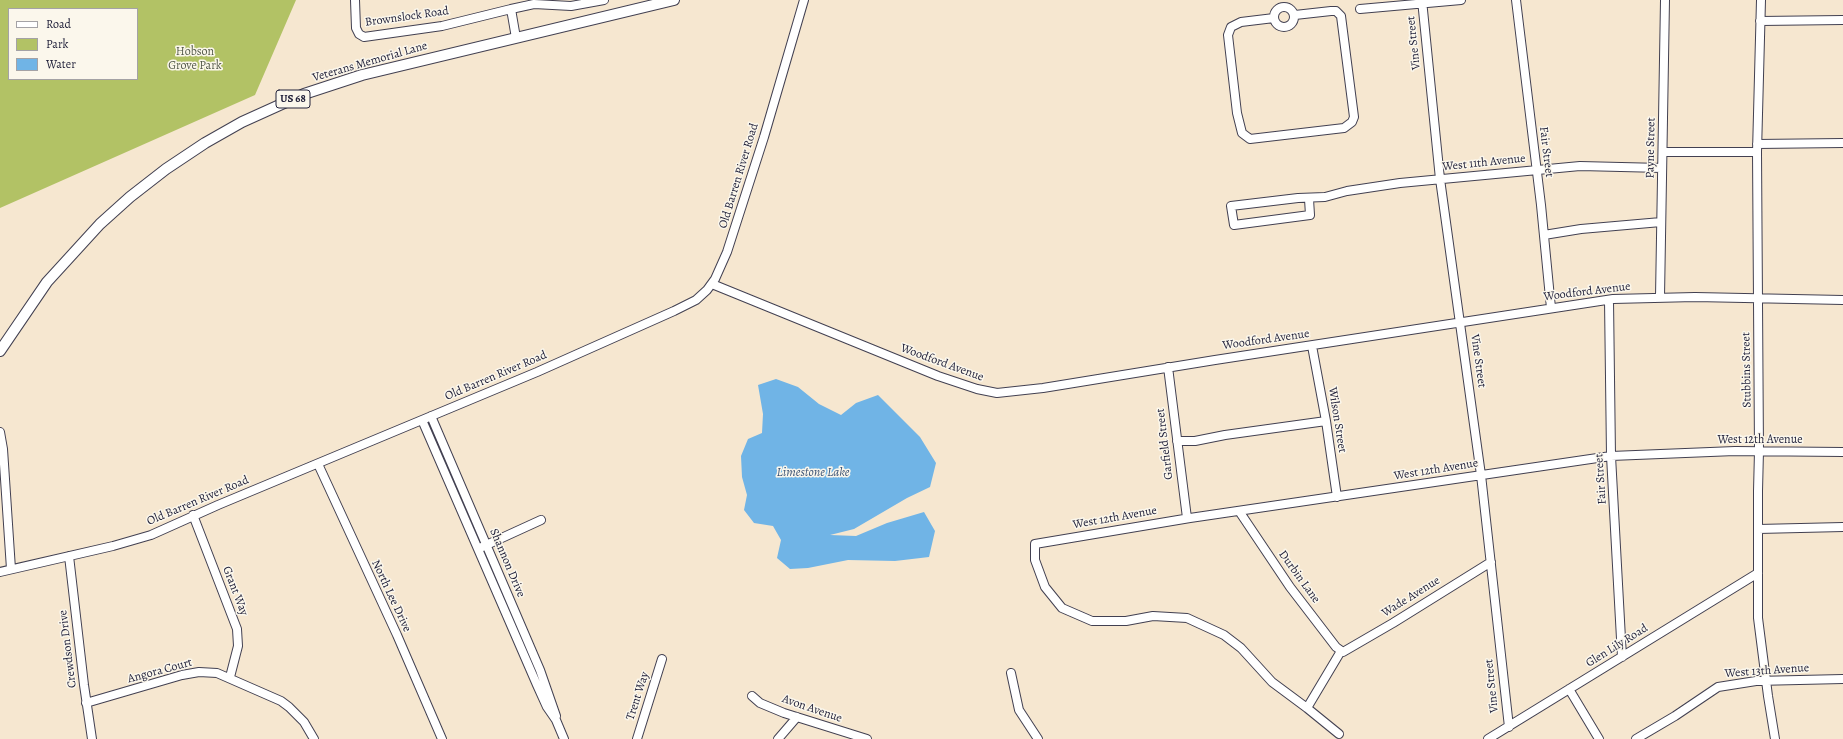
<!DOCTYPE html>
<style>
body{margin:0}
#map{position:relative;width:1843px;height:739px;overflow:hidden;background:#f6e7d0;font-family:Alegreya,serif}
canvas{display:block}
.legend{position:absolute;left:8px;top:8px;width:130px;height:72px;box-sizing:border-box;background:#fbf7ec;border:1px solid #a4a2a5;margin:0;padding:5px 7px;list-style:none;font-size:12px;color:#22223b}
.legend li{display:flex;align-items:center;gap:8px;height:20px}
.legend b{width:20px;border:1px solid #a4a2a5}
</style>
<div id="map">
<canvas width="1843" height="739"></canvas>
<ul class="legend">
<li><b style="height:5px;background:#fff"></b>Road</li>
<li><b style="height:11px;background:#b2c265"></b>Park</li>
<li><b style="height:11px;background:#70b4e6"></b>Water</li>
</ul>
</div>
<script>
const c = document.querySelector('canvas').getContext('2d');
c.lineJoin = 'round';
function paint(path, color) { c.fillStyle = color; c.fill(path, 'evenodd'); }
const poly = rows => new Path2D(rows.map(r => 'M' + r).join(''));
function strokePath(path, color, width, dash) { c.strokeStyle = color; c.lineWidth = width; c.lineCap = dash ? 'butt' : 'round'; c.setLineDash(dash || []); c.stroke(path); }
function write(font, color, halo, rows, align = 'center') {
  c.font = font + ' Alegreya,serif'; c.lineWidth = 3; c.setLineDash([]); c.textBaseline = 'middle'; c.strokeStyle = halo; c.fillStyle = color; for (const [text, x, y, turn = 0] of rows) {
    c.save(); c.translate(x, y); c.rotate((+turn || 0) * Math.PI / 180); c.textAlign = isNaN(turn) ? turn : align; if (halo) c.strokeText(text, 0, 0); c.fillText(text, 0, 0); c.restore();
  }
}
paint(poly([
 [0,0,296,0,255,95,0,208],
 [9,9,137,9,137,79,9,79]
]), '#b2c265');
paint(poly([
 [776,379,798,387,819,404,841,415,856,403,878,395,920,437,936,463,930,487,907,498,854,529,830,535,856,536,887,523,924,512,935,531,929,557,895,561,848,560,808,568,790,569,777,558,781,540,773,526,754,523,744,510,747,495,742,477,741,456,748,439,762,433,763,414,758,385]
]), '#70b4e6');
const minor = poly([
 [355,0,356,28,359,34,364,37,442,26,511,9,516,38],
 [1422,0,1440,179,1481,475,1509,727],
 [1516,0,1541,205,1551,308],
 [1761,0,1757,152,1759,451,1758,491,1758,618,1768,696,1775,739],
 '1274 17a10 10 0 1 1 20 0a10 10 0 1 1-20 0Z',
 [511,9,534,4,571,6,604,0],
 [1360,9,1461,0],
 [1274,18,1241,22,1231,27,1228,35,1237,113,1242,133,1250,139,1344,128,1352,122,1354,117,1341,16,1336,11,1331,11,1295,15],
 [1760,21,1843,20],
 [1757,144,1843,143],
 [1663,152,1757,152],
 [1309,199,1310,215,1234,225,1231,206,1298,198,1325,197,1347,191,1400,183,1580,166,1662,168],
 [1544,235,1581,229,1661,222],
 [712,284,938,376,977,389,997,393,1043,388,1215,360,1613,299,1695,297,1843,300],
 [1660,297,1665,0],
 [1609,300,1611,456,1622,657],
 [1312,346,1326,421,1337,497],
 [1168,367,1187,518],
 [431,416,540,670,556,716],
 [422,420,537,685,547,707,556,720,564,739],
 [0,432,3,449,11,569],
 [1177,441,1195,441,1225,435,1326,421],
 [318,464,397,635,442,739],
 [1239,511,1290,587,1336,647,1343,652,1393,623,1491,562],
 [193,515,237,629,238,646,230,677],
 [1758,529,1843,527],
 [482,547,541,520],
 [69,556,84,685,92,739],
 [0,572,113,546,151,535,218,505,537,372,674,311,696,300,707,290,715,279,727,252,764,137,804,0],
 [1341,651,1307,708,1272,682,1241,648,1224,635,1187,618,1153,616,1126,621,1092,621,1062,608,1045,587,1035,560,1035,544,1190,518,1611,456,1735,451,1843,452],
 [1011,673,1019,710,1038,739],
 [1569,689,1599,739],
 [752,696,760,703,784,713,867,739],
 [86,703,182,675,199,672,217,673,281,701,289,707,304,722,314,739],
 [1307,708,1339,734],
 [637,739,662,659],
 [778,739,797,717],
 [1488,739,1758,573],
 [1636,739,1675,716,1718,687,1756,681,1843,679]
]);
const major = poly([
 [0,351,47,282,100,224,130,197,166,169,205,143,242,122,304,94,362,75,674,0]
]);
strokePath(minor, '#424051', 10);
strokePath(major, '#424051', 12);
strokePath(minor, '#fff', 8);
strokePath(major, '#fff', 10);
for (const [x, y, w] of [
 [293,99,34]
]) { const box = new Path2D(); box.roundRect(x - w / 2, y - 9, w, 18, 3); c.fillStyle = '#fbf7ec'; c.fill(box); strokePath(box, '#22223b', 1); }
write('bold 11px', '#22223b', null, [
 ["US 68",293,99]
]);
write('12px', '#22223b', '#fbf7ec', [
 ["Brownslock Road",407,17,-8],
 ["Vine Street",1414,43,-96],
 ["Veterans Memorial Lane",370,62,-16],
 ["Payne Street",1651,148,-89],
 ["Fair Street",1546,152,83],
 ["West 11th Avenue",1484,163,-6],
 ["Old Barren River Road",739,176,-73],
 ["Woodford Avenue",1587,292,-7],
 ["Woodford Avenue",1266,340,-8],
 ["Vine Street",1478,361,82],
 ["Woodford Avenue",942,363,20],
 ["Stubbins Street",1747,370,-91],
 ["Old Barren River Road",496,376,-23],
 ["Wilson Street",1337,420,81],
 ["West 12th Avenue",1760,440],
 ["Garfield Street",1165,444,-97],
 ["West 12th Avenue",1436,470,-9],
 ["Fair Street",1601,479,-94],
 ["Old Barren River Road",198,501,-23],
 ["West 12th Avenue",1115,518,-10],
 ["Shannon Drive",507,563,67],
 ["Durbin Lane",1299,577,54],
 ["Grant Way",235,591,69],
 ["North Lee Drive",391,596,65],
 ["Wade Avenue",1411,597,-32],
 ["Glen Lily Road",1617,646,-32],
 ["Crewdson Drive",68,649,-97],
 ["Angora Court",160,671,-15],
 ["West 13th Avenue",1767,671,-4],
 ["Vine Street",1492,686,-96],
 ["Trent Way",638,696,-72],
 ["Avon Avenue",812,709,19]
]);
write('12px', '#545a4a', '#fbf7ec', [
 ["Hobson",195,52],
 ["Grove Park",195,66]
]);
write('italic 13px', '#3d5577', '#fbf7ec', [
 ["Limestone Lake",813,473]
]);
</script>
